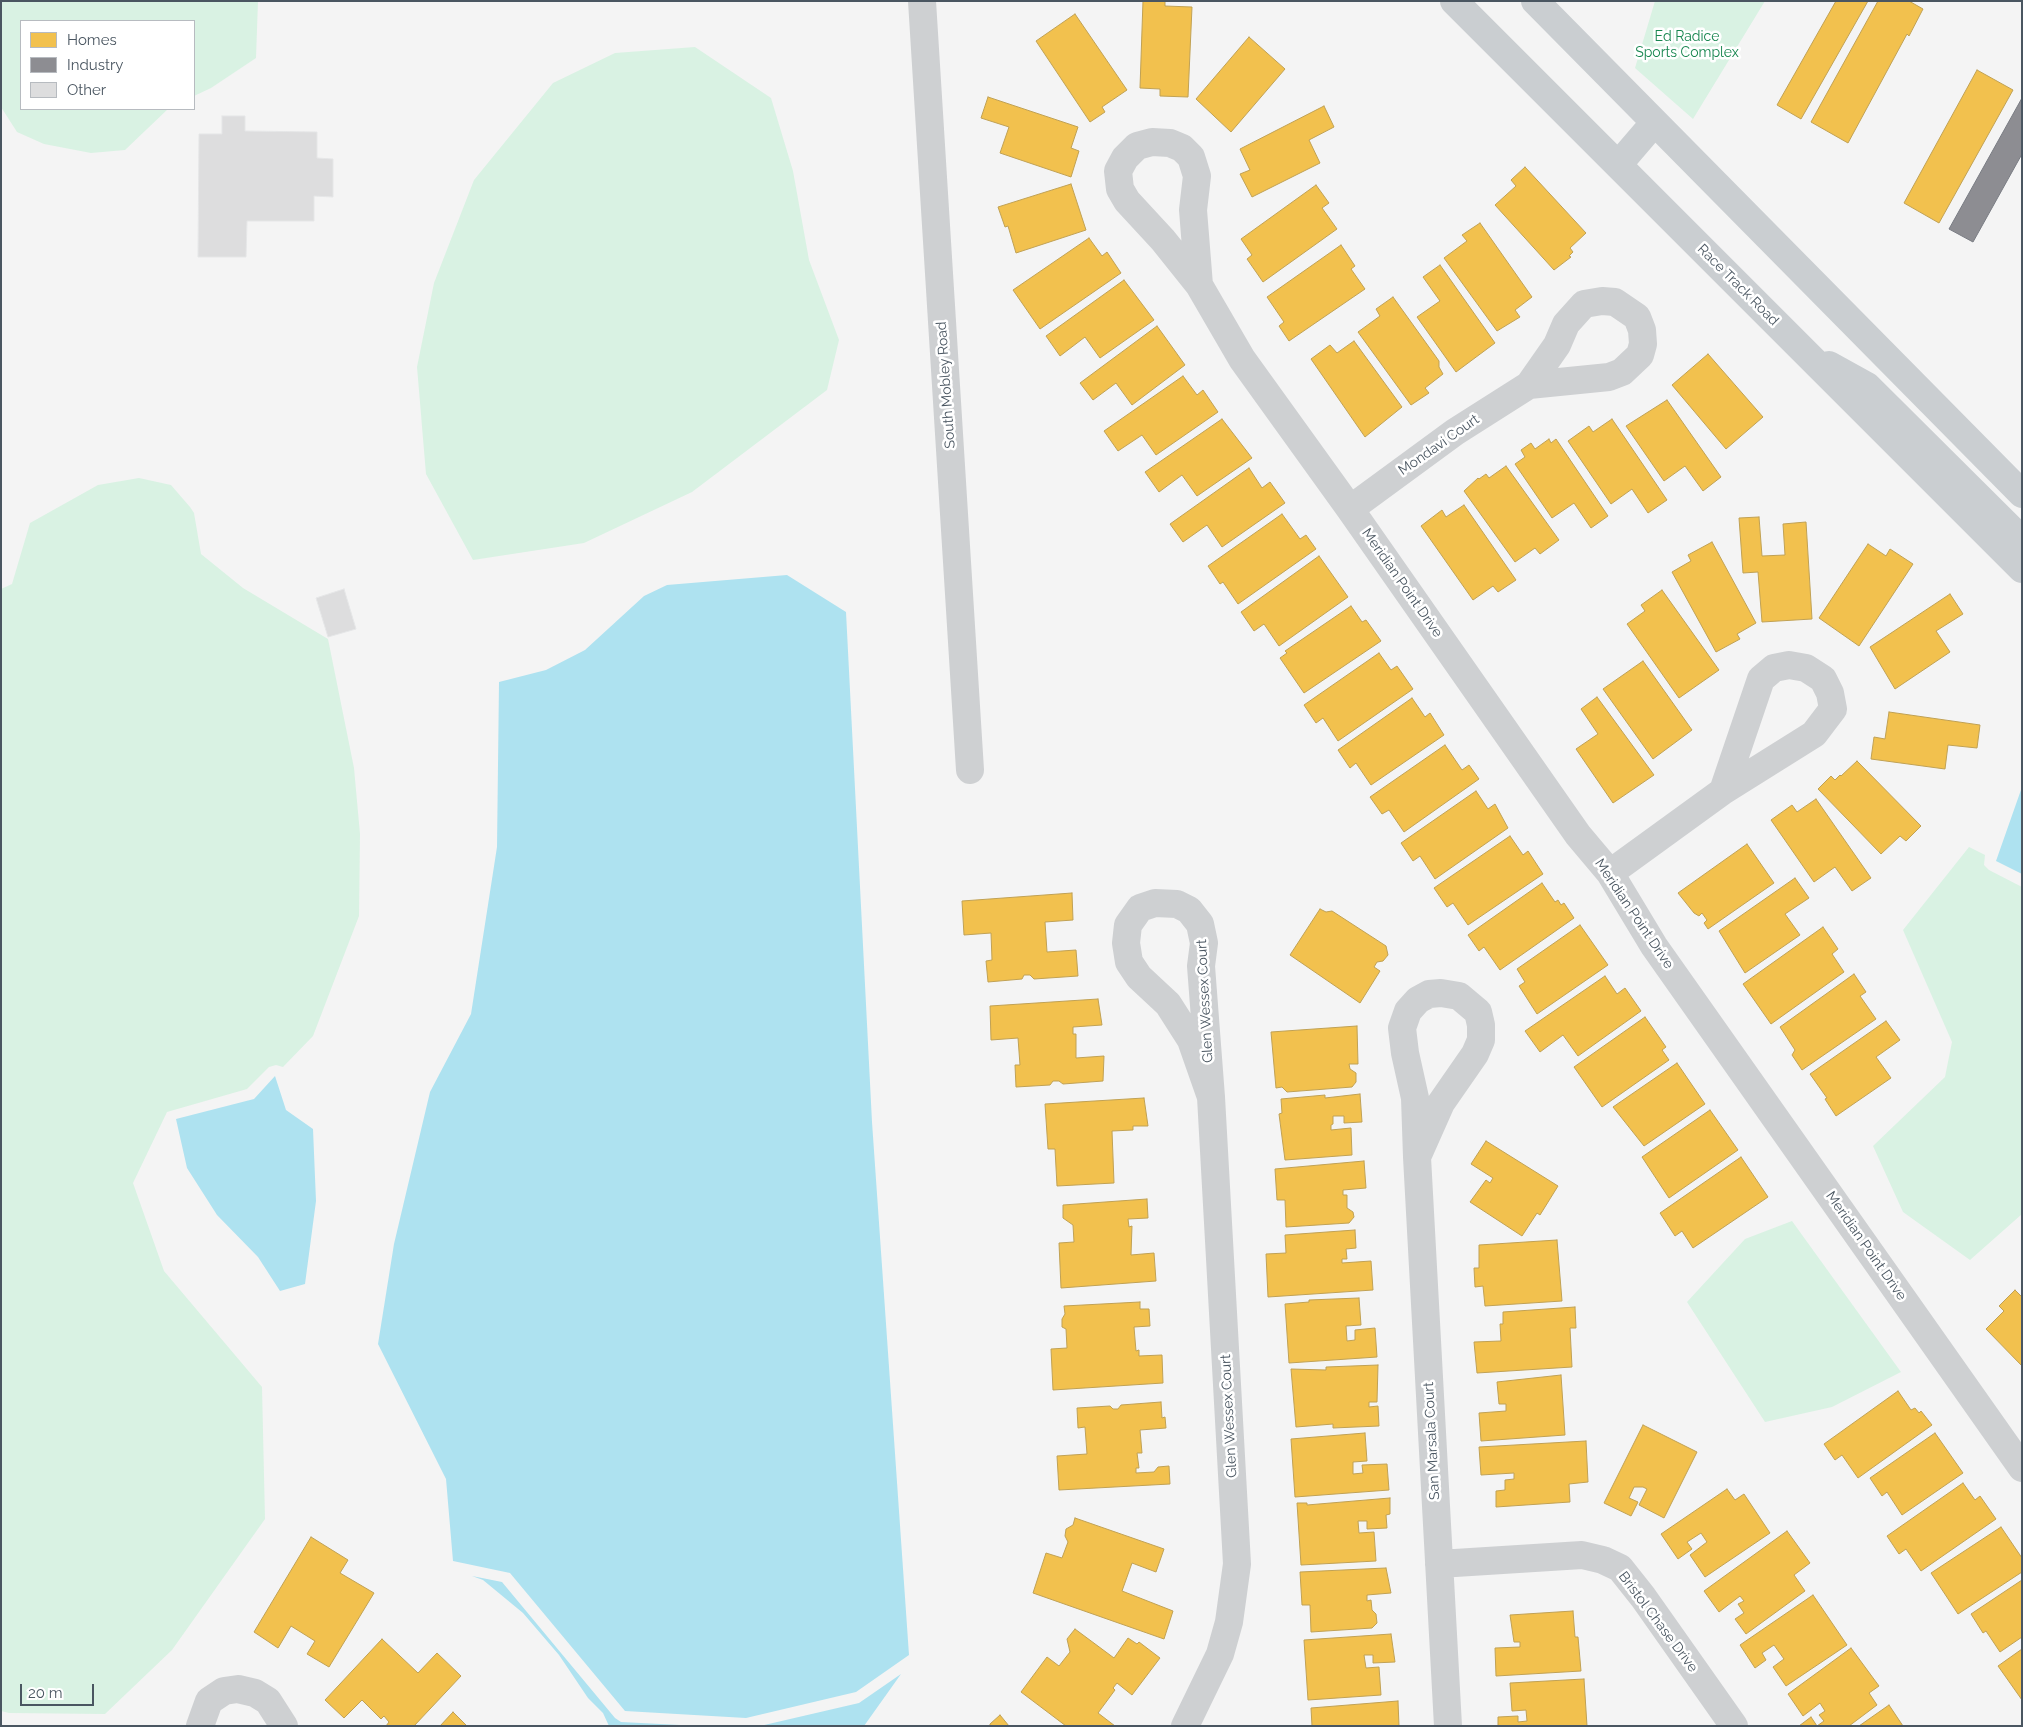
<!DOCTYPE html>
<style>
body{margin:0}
#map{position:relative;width:2023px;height:1727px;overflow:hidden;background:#f4f4f4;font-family:Raleway,sans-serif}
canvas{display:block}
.frame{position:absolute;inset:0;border:2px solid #4a5661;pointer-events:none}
.legend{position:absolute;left:20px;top:20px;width:175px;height:90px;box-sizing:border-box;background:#fff;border:1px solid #b7bbc0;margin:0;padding:6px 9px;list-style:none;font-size:15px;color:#4a5661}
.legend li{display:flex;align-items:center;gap:10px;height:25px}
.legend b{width:25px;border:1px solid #b7bbc0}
.scale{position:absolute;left:20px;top:1684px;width:74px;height:22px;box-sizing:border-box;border:2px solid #4a5661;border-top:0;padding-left:6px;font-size:15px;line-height:18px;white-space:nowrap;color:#4a5661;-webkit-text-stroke:4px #fff;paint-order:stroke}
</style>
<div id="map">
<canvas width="2023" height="1727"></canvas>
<div class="frame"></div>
<ul class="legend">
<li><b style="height:14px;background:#f2c14e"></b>Homes</li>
<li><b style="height:14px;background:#8d8d92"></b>Industry</li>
<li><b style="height:14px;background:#ddddde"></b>Other</li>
</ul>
<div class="scale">20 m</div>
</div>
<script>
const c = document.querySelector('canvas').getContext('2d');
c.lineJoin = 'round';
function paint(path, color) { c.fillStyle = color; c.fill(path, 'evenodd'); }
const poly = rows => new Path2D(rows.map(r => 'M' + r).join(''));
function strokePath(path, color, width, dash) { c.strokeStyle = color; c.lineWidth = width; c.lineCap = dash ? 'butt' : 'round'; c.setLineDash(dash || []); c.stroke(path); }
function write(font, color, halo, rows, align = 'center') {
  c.font = font + ' Raleway,sans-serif'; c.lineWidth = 5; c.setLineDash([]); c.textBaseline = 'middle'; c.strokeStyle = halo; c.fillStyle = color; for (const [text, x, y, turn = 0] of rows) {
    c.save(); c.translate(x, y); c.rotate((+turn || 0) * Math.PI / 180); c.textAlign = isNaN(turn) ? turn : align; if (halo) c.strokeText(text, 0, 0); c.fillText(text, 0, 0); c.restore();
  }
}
paint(poly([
 [1,1,258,1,256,58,211,88,194,96,194,21,21,21,21,109,168,109,125,150,91,153,44,144,17,132,1,107],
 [1655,1,1765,1,1693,119,1635,68],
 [695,47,771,98,793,171,809,260,839,340,827,390,692,492,584,543,473,560,426,474,417,367,434,283,474,180,553,83,615,53],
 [139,478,171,485,190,507,194,513,201,554,243,588,328,639,354,768,360,834,359,916,313,1036,283,1067,276,1065,269,1067,247,1089,167,1112,133,1183,164,1271,262,1387,265,1519,172,1650,105,1714,9,1713,1,1711,1,589,12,584,30,523,98,485],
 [1969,847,1985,855,1984,865,1989,870,2022,887,2022,1214,1970,1260,1903,1212,1873,1146,1945,1077,1952,1042,1903,930],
 [1792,1221,1901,1372,1832,1407,1765,1422,1687,1302,1745,1239]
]), '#d9f2e3');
paint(poly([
 [787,575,846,612,872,1122,909,1655,856,1692,746,1718,625,1711,510,1573,453,1561,446,1479,378,1344,394,1244,430,1092,471,1014,497,847,499,682,546,670,585,650,644,596,667,585],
 [2022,787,2022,874,1996,861],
 [275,1076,286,1110,313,1129,316,1201,305,1284,280,1291,258,1257,217,1215,187,1168,176,1119,254,1099],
 [472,1576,502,1582,615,1718,621,1722,700,1726,609,1726,603,1713,588,1698,559,1655,523,1613,483,1580],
 [901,1674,864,1726,760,1726,859,1703]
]), '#aee2f0');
const homes = poly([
 [1143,1,1165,1,1165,6,1192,7,1188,97,1160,96,1160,89,1140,88,1143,1],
 [1836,1,1868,1,1801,119,1777,105,1836,1],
 [1878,1,1909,1,1923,9,1909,36,1907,34,1848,143,1811,122,1878,1],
 [1075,14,1127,90,1102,107,1105,112,1090,122,1036,41,1075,14],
 [1249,37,1285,69,1231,132,1196,99,1249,37],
 [1977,70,2013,90,1939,223,1904,203,1977,70],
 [988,97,1078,127,1071,148,1079,151,1071,177,1000,153,1009,127,981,118,988,97],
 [1324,106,1334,127,1309,140,1320,163,1252,197,1240,174,1250,170,1240,149,1324,106],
 [1525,167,1586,233,1570,248,1573,252,1569,256,1571,257,1554,270,1495,205,1516,186,1511,180,1525,167],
 [1071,184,1086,230,1016,253,1008,226,1005,227,998,207,1071,184],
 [1316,185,1329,203,1322,208,1337,229,1263,282,1247,259,1252,255,1241,239,1316,185],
 [1480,223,1532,297,1515,310,1520,317,1497,331,1444,258,1467,241,1462,235,1480,223],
 [1089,238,1102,256,1107,252,1121,273,1040,329,1013,290,1089,238],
 [1341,245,1355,266,1351,269,1365,289,1289,341,1279,326,1284,322,1267,297,1341,245],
 [1440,265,1495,343,1456,372,1417,317,1440,301,1423,277,1440,265],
 [1124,280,1154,320,1100,358,1085,337,1060,356,1046,336,1124,280],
 [1393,297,1439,361,1439,367,1443,374,1425,388,1429,393,1411,405,1358,332,1380,316,1376,309,1393,297],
 [1157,326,1185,365,1132,405,1116,383,1093,400,1080,383,1157,326],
 [1354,341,1402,407,1365,437,1311,359,1330,345,1337,353,1354,341],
 [1708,354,1763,417,1726,449,1672,385,1708,354],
 [1183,376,1197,395,1203,390,1218,412,1156,455,1142,435,1118,451,1104,431,1183,376],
 [1667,400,1721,477,1703,491,1685,466,1664,481,1626,426,1667,400],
 [1222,419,1252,458,1197,496,1182,475,1159,492,1145,472,1222,419],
 [1612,419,1667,500,1648,513,1632,489,1611,504,1568,441,1589,426,1593,432,1612,419],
 [1549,439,1551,443,1556,439,1608,516,1591,528,1574,503,1552,518,1515,464,1525,457,1521,450,1531,443,1535,449,1549,439],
 [1506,466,1559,540,1540,554,1535,548,1515,562,1464,491,1478,478,1479,479,1486,474,1489,478,1506,466],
 [1249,468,1262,488,1270,482,1285,503,1222,547,1207,525,1183,542,1170,524,1249,468],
 [1464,505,1516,580,1498,592,1493,586,1473,600,1421,526,1442,510,1446,517,1464,505],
 [1282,514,1300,539,1306,535,1316,549,1238,604,1223,582,1220,584,1208,566,1282,514],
 [1759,517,1762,556,1785,555,1783,524,1806,522,1812,619,1762,622,1758,572,1743,573,1739,518,1759,517],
 [1712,542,1756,623,1737,634,1740,639,1716,652,1672,572,1691,561,1688,555,1712,542],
 [1868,544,1886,556,1890,549,1913,564,1859,646,1819,618,1868,544],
 [1319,556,1348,597,1279,646,1264,624,1254,631,1241,612,1319,556],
 [1662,590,1719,670,1679,698,1627,624,1645,611,1641,605,1662,590],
 [1950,594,1963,614,1936,631,1950,652,1895,689,1870,647,1950,594],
 [1351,606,1362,622,1366,620,1381,641,1304,693,1280,658,1287,653,1285,651,1351,606],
 [1379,653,1391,670,1397,666,1413,689,1338,741,1323,718,1316,723,1304,705,1379,653],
 [1643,661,1692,730,1653,759,1603,689,1643,661],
 [1597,697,1654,775,1613,803,1576,749,1598,734,1581,709,1597,697],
 [1412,698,1425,717,1430,713,1444,735,1371,785,1356,763,1350,768,1338,750,1412,698],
 [1889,712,1980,725,1977,748,1948,745,1945,769,1871,759,1874,737,1885,739,1889,712],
 [1445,745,1462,770,1469,765,1479,779,1404,832,1389,810,1382,814,1370,797,1445,745],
 [1857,761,1921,826,1906,841,1900,836,1881,854,1818,789,1831,776,1835,780,1840,775,1841,776,1857,761],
 [1476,791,1488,809,1495,804,1508,828,1435,879,1420,856,1413,861,1401,843,1476,791],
 [1816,799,1871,878,1852,891,1835,867,1814,882,1771,820,1792,805,1797,812,1816,799],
 [1510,836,1523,855,1528,851,1543,874,1468,925,1453,903,1447,907,1434,888,1510,836],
 [1747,844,1774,883,1708,929,1704,923,1707,920,1702,913,1699,916,1694,913,1678,893,1747,844],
 [1795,878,1809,898,1785,914,1800,935,1745,973,1719,931,1795,878],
 [1542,883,1555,902,1558,900,1561,905,1564,903,1574,918,1500,970,1484,947,1479,951,1468,935,1542,883],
 [1072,893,1073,920,1045,922,1047,952,1076,950,1078,976,1034,979,1030,975,1024,975,1022,979,988,982,986,961,992,960,991,933,964,935,962,901,1072,893],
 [1320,909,1326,912,1332,911,1386,946,1388,955,1383,961,1377,962,1374,967,1380,971,1360,1003,1290,955,1320,909],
 [1580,925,1608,965,1537,1014,1519,986,1525,982,1517,969,1580,925],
 [1823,927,1838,949,1832,954,1844,972,1771,1024,1743,984,1823,927],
 [1854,974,1866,992,1860,996,1876,1019,1802,1070,1792,1055,1795,1050,1780,1027,1854,974],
 [1605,976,1617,994,1625,988,1641,1011,1578,1056,1563,1035,1540,1052,1525,1031,1605,976],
 [1098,999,1102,1025,1073,1027,1073,1034,1076,1034,1076,1058,1104,1056,1103,1081,1063,1084,1059,1081,1053,1081,1050,1085,1016,1087,1015,1065,1020,1065,1018,1038,991,1040,990,1006,1098,999],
 [1645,1017,1666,1047,1662,1050,1669,1060,1602,1107,1574,1067,1645,1017],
 [1886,1021,1900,1040,1876,1057,1891,1078,1836,1116,1825,1099,1827,1098,1810,1074,1886,1021],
 [1357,1026,1358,1064,1349,1064,1350,1069,1356,1073,1356,1082,1352,1087,1287,1092,1282,1087,1276,1088,1271,1032,1357,1026],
 [1677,1063,1705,1104,1644,1146,1613,1107,1677,1063],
 [1360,1094,1362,1122,1344,1123,1344,1116,1333,1116,1333,1124,1331,1125,1331,1130,1351,1128,1352,1155,1285,1160,1279,1114,1282,1113,1281,1099,1325,1095,1325,1098,1360,1094],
 [1144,1098,1148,1126,1133,1126,1133,1130,1112,1131,1114,1183,1057,1186,1055,1149,1048,1149,1045,1104,1144,1098],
 [1710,1110,1738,1150,1669,1198,1642,1157,1710,1110],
 [1486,1141,1558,1186,1540,1215,1537,1213,1522,1236,1470,1202,1486,1180,1490,1183,1493,1178,1471,1164,1486,1141],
 [1741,1157,1768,1197,1693,1248,1682,1231,1675,1236,1660,1213,1741,1157],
 [1364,1161,1366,1188,1343,1190,1343,1195,1347,1195,1347,1208,1353,1212,1354,1217,1349,1223,1286,1227,1285,1200,1277,1200,1275,1169,1364,1161],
 [1147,1199,1148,1218,1128,1219,1129,1227,1132,1226,1131,1255,1154,1253,1156,1281,1061,1288,1059,1243,1074,1242,1073,1225,1063,1218,1063,1205,1147,1199],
 [1355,1230,1356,1248,1346,1249,1347,1259,1342,1259,1342,1263,1371,1261,1373,1290,1268,1297,1266,1254,1286,1253,1285,1235,1355,1230],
 [1557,1240,1562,1301,1485,1306,1483,1286,1475,1287,1474,1268,1479,1268,1479,1245,1557,1240],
 [2015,1290,2022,1297,2022,1366,1986,1329,2004,1311,1999,1306,2015,1290],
 [1359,1298,1361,1325,1346,1326,1347,1341,1355,1340,1355,1330,1375,1328,1377,1357,1289,1363,1285,1304,1309,1302,1309,1300,1359,1298],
 [1140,1302,1140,1309,1149,1309,1150,1326,1134,1327,1136,1351,1139,1350,1139,1356,1162,1355,1163,1383,1053,1390,1051,1349,1067,1348,1066,1329,1062,1327,1062,1319,1065,1314,1064,1306,1140,1302],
 [1575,1307,1576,1328,1570,1328,1572,1367,1477,1373,1474,1342,1501,1341,1500,1324,1503,1324,1503,1312,1575,1307],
 [1378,1365,1377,1402,1369,1402,1369,1407,1378,1406,1379,1426,1333,1428,1333,1424,1296,1427,1291,1369,1326,1370,1326,1367,1378,1365],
 [1561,1375,1565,1435,1481,1441,1479,1413,1506,1411,1506,1404,1499,1404,1497,1382,1561,1375],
 [1898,1391,1911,1410,1915,1408,1919,1413,1921,1411,1932,1425,1858,1478,1842,1455,1835,1460,1824,1444,1898,1391],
 [1161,1402,1162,1418,1165,1417,1166,1428,1140,1430,1142,1453,1137,1453,1139,1468,1136,1468,1136,1473,1154,1472,1158,1467,1169,1466,1170,1484,1059,1490,1057,1456,1087,1454,1085,1427,1078,1428,1077,1408,1110,1406,1113,1409,1118,1409,1121,1405,1161,1402],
 [1643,1425,1697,1452,1664,1518,1639,1505,1647,1489,1643,1487,1634,1487,1629,1498,1638,1502,1631,1516,1604,1503,1643,1425],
 [1365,1433,1367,1461,1353,1462,1353,1474,1363,1473,1362,1465,1387,1464,1389,1490,1295,1497,1291,1439,1365,1433],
 [1935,1433,1963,1473,1902,1515,1887,1492,1882,1496,1870,1478,1935,1433],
 [1586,1441,1588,1482,1569,1484,1570,1502,1496,1507,1496,1491,1505,1490,1505,1480,1514,1479,1514,1473,1481,1475,1479,1447,1586,1441],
 [1963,1483,1975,1500,1980,1496,1996,1519,1921,1571,1906,1549,1899,1554,1887,1536,1963,1483],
 [1727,1489,1735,1500,1744,1494,1770,1533,1705,1577,1690,1555,1707,1542,1701,1533,1687,1542,1692,1549,1678,1559,1661,1534,1727,1489],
 [1390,1498,1390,1514,1386,1515,1387,1528,1367,1529,1367,1521,1358,1521,1359,1533,1374,1532,1376,1561,1301,1565,1297,1503,1307,1503,1307,1505,1390,1498],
 [1075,1518,1164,1549,1156,1572,1132,1563,1122,1591,1173,1611,1164,1639,1033,1593,1046,1553,1062,1558,1068,1542,1065,1536,1066,1529,1073,1525,1075,1518],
 [2001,1527,2022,1558,2022,1572,1958,1614,1931,1573,2001,1527],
 [1787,1531,1810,1563,1794,1575,1805,1591,1746,1634,1735,1619,1744,1613,1738,1604,1744,1601,1740,1596,1719,1612,1704,1591,1787,1531],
 [311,1537,348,1560,340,1573,374,1593,329,1667,307,1654,315,1641,291,1626,278,1648,254,1632,311,1537],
 [1386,1568,1391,1593,1367,1595,1367,1601,1371,1600,1372,1610,1376,1614,1377,1623,1372,1628,1311,1632,1310,1605,1302,1605,1300,1572,1386,1568],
 [2022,1580,2022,1637,2000,1652,1986,1631,1983,1633,1971,1614,2022,1580],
 [1813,1595,1847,1645,1786,1686,1773,1667,1784,1659,1774,1645,1762,1653,1766,1660,1755,1668,1740,1645,1813,1595],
 [1573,1611,1575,1637,1578,1637,1581,1671,1496,1676,1495,1648,1520,1647,1520,1642,1514,1642,1510,1615,1573,1611],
 [1075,1629,1114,1658,1128,1638,1137,1644,1139,1642,1160,1658,1132,1695,1117,1683,1113,1688,1115,1690,1098,1713,1115,1726,1066,1726,1021,1692,1047,1657,1059,1666,1070,1652,1067,1639,1075,1629],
 [1391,1634,1395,1662,1373,1663,1373,1655,1364,1655,1366,1668,1379,1667,1381,1695,1308,1700,1304,1640,1391,1634],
 [382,1639,418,1673,437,1653,461,1676,414,1726,386,1726,389,1722,384,1716,381,1719,362,1700,344,1718,325,1700,382,1639],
 [1851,1648,1879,1686,1869,1693,1877,1705,1849,1726,1817,1726,1824,1721,1819,1715,1825,1711,1820,1703,1803,1716,1788,1694,1851,1648],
 [2022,1649,2022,1700,1998,1666,2022,1649],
 [1584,1679,1587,1726,1498,1726,1498,1717,1518,1716,1518,1722,1527,1721,1526,1710,1512,1711,1510,1683,1584,1679],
 [1398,1701,1399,1726,1312,1726,1311,1708,1398,1701],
 [1889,1705,1903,1726,1859,1726,1889,1705],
 [453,1712,467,1726,440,1726,453,1712],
 [1000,1715,1009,1726,990,1726,990,1724,1000,1715],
 [1811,1717,1817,1726,1799,1726,1811,1717]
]);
paint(homes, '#f2c14e');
strokePath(homes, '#c0a154', 1);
const industry = poly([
 [2022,98,2022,154,1973,242,1949,229,2022,98]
]);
paint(industry, '#8d8d92');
strokePath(industry, '#797c83', 1);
const building = poly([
 [222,116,245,116,245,131,317,132,317,158,333,159,333,197,314,196,314,221,247,221,246,257,198,257,199,134,222,134,222,116],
 [344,589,356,629,328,637,316,598,344,589]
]);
paint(building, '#ddddde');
strokePath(building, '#e5e6e7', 1);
strokePath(poly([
 [922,1,970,770],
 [1199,285,1193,210,1197,176,1191,157,1182,148,1170,143,1152,142,1137,146,1125,158,1118,171,1120,189,1127,201,1163,240,1199,285,1242,359,1350,509,1578,835,1610,873,1654,946,2022,1468],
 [1350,509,1455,432,1529,385,1609,377,1622,372,1640,355,1643,344,1642,330,1637,317,1615,302,1602,301,1584,304,1566,324,1557,345,1529,385],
 [1610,873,1723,791,1814,734,1833,709,1830,693,1823,679,1806,668,1789,665,1774,668,1761,679,1723,791],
 [1417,1157,1441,1103,1475,1054,1481,1040,1481,1025,1478,1012,1459,996,1441,993,1429,994,1418,1000,1408,1011,1402,1028,1405,1053,1415,1098,1417,1157,1448,1726],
 [1439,1564,1582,1555,1603,1560,1620,1568,1643,1597,1734,1726],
 [200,1726,209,1701,224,1691,238,1689,255,1693,268,1701,284,1726],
 [1185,1726,1220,1654,1229,1622,1237,1564,1211,1097,1201,966,1204,943,1200,924,1189,910,1177,904,1155,903,1140,908,1128,925,1126,943,1129,962,1139,977,1168,1004,1191,1040,1211,1097]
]), '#ced0d2', 28);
strokePath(poly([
 [1454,1,2022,569],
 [1535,1,2022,494],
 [1618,165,1654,123],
 [1829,365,1867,386,2022,540]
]), '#caced1', 28);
write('14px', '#17864f', '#fff', [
 ["Ed Radice",1687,37],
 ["Sports Complex",1687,53]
]);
write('14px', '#4a5661', '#fff', [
 ["Race Track Road",1738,285,45],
 ["South Mobley Road",946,385,-94],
 ["Mondavi Court",1439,445,-35],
 ["Meridian Point Drive",1402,583,55],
 ["Meridian Point Drive",1634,914,56],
 ["Glen Wessex Court",1205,1001,-93],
 ["Meridian Point Drive",1866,1246,55],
 ["Glen Wessex Court",1229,1416,-93],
 ["San Marsala Court",1432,1441,-93],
 ["Bristol Chase Drive",1658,1622,53]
]);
</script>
